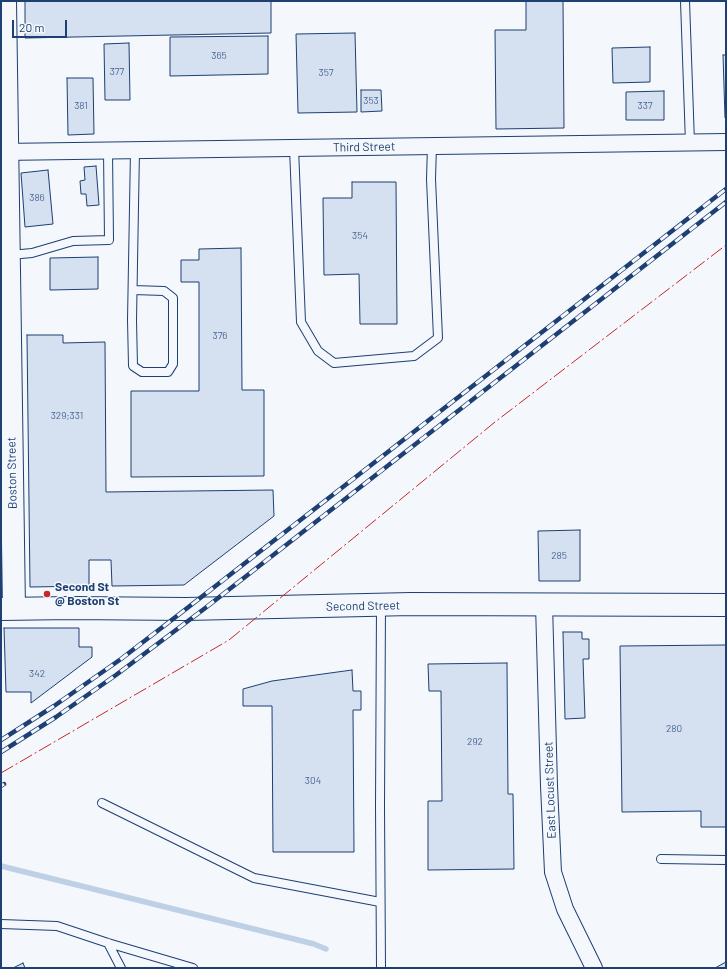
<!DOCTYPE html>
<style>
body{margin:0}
#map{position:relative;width:727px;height:969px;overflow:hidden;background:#f4f7fb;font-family:Barlow,sans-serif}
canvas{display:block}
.frame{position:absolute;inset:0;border:2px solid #1d3f73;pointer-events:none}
.scale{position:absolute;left:12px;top:20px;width:55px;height:18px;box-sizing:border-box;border:2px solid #1d3f73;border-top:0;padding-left:5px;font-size:12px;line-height:14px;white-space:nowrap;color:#1d3f73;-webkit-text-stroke:3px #f4f7fb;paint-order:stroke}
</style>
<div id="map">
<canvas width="727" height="969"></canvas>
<div class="frame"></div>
<div class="scale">20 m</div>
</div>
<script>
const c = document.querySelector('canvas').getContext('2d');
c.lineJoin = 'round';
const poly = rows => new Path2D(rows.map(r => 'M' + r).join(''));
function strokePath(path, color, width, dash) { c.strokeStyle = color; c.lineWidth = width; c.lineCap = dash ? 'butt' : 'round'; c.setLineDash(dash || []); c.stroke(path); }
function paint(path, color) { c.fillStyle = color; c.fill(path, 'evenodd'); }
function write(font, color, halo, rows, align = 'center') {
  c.font = font + ' Barlow,sans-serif'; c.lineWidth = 3; c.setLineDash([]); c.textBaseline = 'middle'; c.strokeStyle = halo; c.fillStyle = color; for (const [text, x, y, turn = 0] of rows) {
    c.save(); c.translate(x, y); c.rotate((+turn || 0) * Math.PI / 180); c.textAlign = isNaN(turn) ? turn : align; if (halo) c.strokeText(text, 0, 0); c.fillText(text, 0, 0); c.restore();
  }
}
strokePath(poly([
 [1,866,314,944,326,949]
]), '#bed0e5', 5.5);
const building = poly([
 [25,1,271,1,271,33,25,38,25,1],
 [526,1,563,1,564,128,496,129,495,30,526,30,526,1],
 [355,33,357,112,298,113,296,34,355,33],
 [268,36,268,74,170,76,170,37,268,36],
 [129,43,130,100,105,100,104,44,129,43],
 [650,47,650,82,613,83,612,48,650,47],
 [723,55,726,55,726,118,725,118,723,55],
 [67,78,93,78,94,134,68,135,67,78],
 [361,90,381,90,382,111,361,112,361,90],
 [664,91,664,120,626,120,626,92,664,91],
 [96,166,99,205,87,206,86,194,81,194,80,181,85,180,84,167,96,166],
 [48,170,53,224,25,227,21,173,48,170],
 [352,182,396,182,397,324,360,324,359,274,324,275,323,198,352,198,352,182],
 [241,248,242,390,264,390,264,476,131,477,131,391,199,391,199,282,181,282,181,260,199,260,199,249,241,248],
 [98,257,98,289,50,290,50,258,98,257],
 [27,335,63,335,63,343,105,342,106,492,273,490,274,516,184,585,112,586,111,560,89,560,89,586,30,587,27,335],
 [580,530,580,581,539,581,538,531,580,530],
 [4,628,79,628,79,647,92,647,92,657,31,703,31,692,6,692,4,628],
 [563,632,582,632,582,639,589,639,589,659,583,659,585,718,565,719,563,632],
 [726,645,726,827,701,827,701,811,622,812,620,646,726,645],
 [507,663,508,794,513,794,514,869,428,870,428,801,442,801,441,691,429,691,428,664,507,663],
 [352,670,353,691,361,691,361,710,353,710,354,852,273,852,272,706,243,706,243,689,272,681,352,670],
 [726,962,726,968,715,968,726,962],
 [23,963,25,968,13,968,23,963]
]);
paint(building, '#d5e0f0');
strokePath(building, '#1d3f73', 1);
const lane = poly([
 [685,1,690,143],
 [294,148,301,322,318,351,334,363,414,356,438,338,431,179,432,146],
 [10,255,32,253,73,241,109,240,108,151],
 [133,290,164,291,173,298,173,364,168,372,142,372,133,366,132,320,135,150],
 [381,605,380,806,381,968],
 [102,803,254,878,380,902],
 [661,859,726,860],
 [1,924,57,926,108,943,193,968],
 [108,943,121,968]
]);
const street = poly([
 [1,152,726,142],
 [544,604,549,786,553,872,565,909,594,968]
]);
const secondary = poly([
 [5,1,14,609],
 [1,609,71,608,186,609,411,604,726,605]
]);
strokePath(lane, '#1d3f73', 10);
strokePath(street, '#1d3f73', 18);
strokePath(secondary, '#1d3f73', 24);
strokePath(lane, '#f4f7fb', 8);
strokePath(street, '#f4f7fb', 16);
strokePath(secondary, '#f4f7fb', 22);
const rail = poly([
 [1,740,54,706,121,659,186,609,726,189],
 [1,752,56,717,116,675,204,609,726,202],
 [1,786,4,784]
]);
strokePath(rail, '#1d3f73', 4.5);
strokePath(rail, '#f4f7fb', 3, [9]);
strokePath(poly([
 [1,773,229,640,495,422,726,245]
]), '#c62828', 1, [14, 3, 2, 3]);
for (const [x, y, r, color] of [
 [47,594,4,"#c62828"]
]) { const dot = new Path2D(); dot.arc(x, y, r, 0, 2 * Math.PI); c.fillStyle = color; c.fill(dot); strokePath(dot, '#f4f7fb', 1.5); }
write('10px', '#4b6792', null, [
 ["365",219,56],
 ["377",117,72],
 ["357",326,73],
 ["353",371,101],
 ["381",81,106],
 ["337",645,106],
 ["386",37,198],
 ["354",360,236],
 ["376",220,336],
 ["329;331",67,416],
 ["285",559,556],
 ["342",37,674],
 ["280",674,729],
 ["292",475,742],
 ["304",313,781]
]);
write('12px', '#1d3f73', '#f4f7fb', [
 ["Third Street",364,147,-1],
 ["Boston Street",12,473,-91],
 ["Second Street",363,606,-1],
 ["East Locust Street",550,790,-92]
]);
write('bold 12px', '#1d3f73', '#f4f7fb', [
 ["Second St",55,587],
 ["@ Boston St",55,601]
], 'left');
</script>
